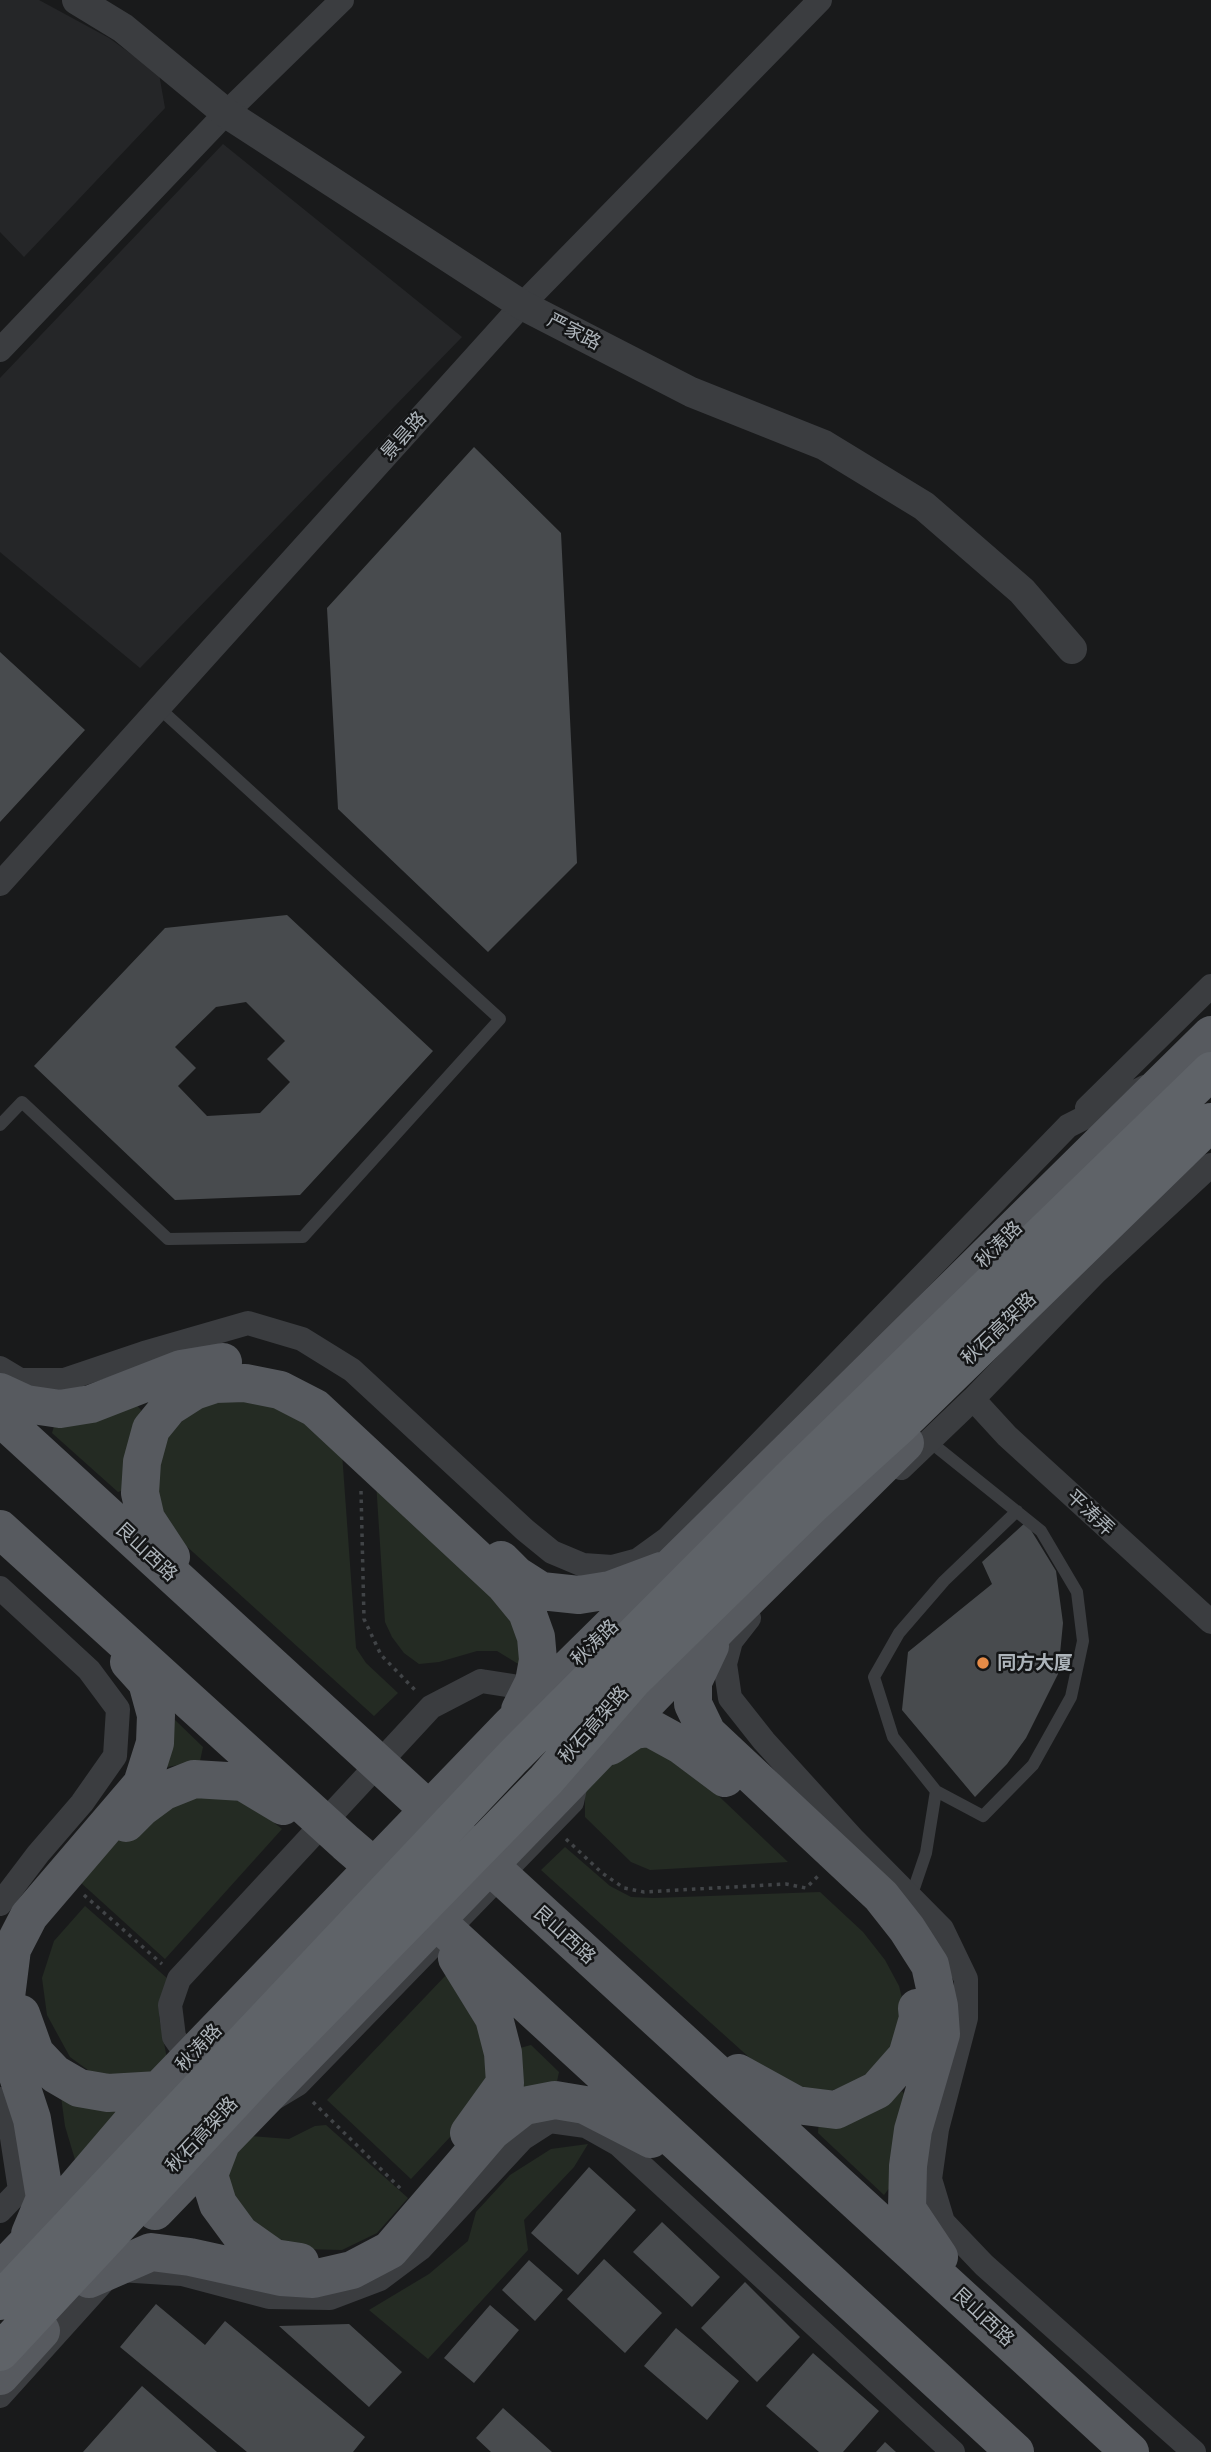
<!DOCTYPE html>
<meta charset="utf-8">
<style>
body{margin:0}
canvas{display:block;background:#191a1b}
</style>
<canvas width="1211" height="2452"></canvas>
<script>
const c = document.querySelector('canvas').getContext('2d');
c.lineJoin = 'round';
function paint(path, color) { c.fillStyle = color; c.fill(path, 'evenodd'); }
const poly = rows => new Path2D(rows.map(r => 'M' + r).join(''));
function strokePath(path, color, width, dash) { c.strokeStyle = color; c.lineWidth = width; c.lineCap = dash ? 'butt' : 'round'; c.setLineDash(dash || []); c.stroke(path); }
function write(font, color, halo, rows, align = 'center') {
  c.font = font + ' Mulish,"Noto Sans SC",sans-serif'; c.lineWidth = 5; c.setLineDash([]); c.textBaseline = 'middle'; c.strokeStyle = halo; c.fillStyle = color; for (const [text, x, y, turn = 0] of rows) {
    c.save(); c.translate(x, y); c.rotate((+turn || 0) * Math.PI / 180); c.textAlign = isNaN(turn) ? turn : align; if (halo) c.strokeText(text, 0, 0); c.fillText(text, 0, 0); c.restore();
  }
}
paint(poly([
 [0,0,39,0,109,38,159,74,165,108,24,257,0,232],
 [223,144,462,337,140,668,0,552,0,378]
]), '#252628');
paint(poly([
 [241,1397,303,1418,342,1453,356,1648,366,1663,398,1693,374,1716,183,1543,150,1496,163,1441,195,1408],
 [136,1404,145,1415,129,1488,118,1492,52,1433,56,1420],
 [376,1481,484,1578,521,1632,520,1665,497,1651,477,1651,439,1662,419,1664,404,1653,392,1637,385,1622],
 [175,1720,203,1747,200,1761,167,1767,164,1723],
 [638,1744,684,1763,788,1862,650,1870,631,1862,585,1817,585,1787,623,1747],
 [197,1792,249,1803,282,1829,165,1959,80,1882,133,1824],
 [565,1847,610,1886,631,1897,654,1898,820,1892,863,1932,885,1960,899,1986,905,2010,889,2054,861,2080,825,2093,790,2089,761,2068,541,1870],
 [85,1906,168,1979,168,1990,159,2017,169,2069,103,2081,70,2057,47,2015,42,1978,54,1941],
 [448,1973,476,2004,491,2055,485,2088,464,2122,411,2179,327,2100],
 [531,2045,559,2072,556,2086,523,2092,520,2048],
 [60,2089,133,2110,76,2163,65,2126],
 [902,2091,909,2100,893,2183,884,2195,818,2133,819,2120,884,2106],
 [326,2125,408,2198,377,2233,342,2250,305,2249,261,2232,233,2202,227,2164,237,2135,289,2139,315,2126],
 [588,2144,574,2167,524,2220,528,2250,428,2359,369,2310,429,2274,468,2241,476,2212,510,2175,551,2149]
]), '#242b23');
paint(poly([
 [474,447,561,533,577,863,488,952,338,809,327,608],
 [0,652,85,730,0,822],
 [287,915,433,1051,300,1195,175,1200,34,1066,165,928],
 [246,1002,285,1041,267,1059,290,1082,260,1113,207,1116,178,1086,196,1068,175,1047,216,1007],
 [1026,1522,1056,1571,1063,1623,1058,1674,1026,1738,1007,1764,975,1797,902,1710,908,1652,992,1584,982,1562],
 [589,2167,636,2210,578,2275,531,2233],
 [662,2222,720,2277,692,2307,633,2252],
 [604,2259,662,2313,625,2353,567,2299],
 [529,2260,563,2290,535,2321,502,2290],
 [745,2282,800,2337,757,2382,701,2328],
 [156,2304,205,2345,225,2321,365,2437,353,2452,247,2452,120,2347],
 [490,2305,519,2330,474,2383,444,2358],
 [349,2324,402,2372,369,2407,279,2326],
 [676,2328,739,2381,707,2420,644,2366],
 [813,2353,879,2411,843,2452,819,2452,766,2406],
 [142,2386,217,2452,83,2452],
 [503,2408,552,2452,491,2452,476,2438],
 [885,2442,896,2452,876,2452]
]), '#484b4e');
strokePath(poly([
 [361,1491,364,1619,381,1655,415,1690],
 [566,1839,602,1873,624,1888,644,1892,786,1884,806,1888,818,1876],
 [84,1895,162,1964],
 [313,2102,402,2190]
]), '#414447', 3.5, [3.5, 5]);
strokePath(poly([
 [0,1125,22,1102,168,1239,303,1237,500,1019,159,708],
 [936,1791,893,1737,874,1677,899,1633,944,1581,1017,1511],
 [911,1897,926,1853,936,1791,983,1816,1033,1765,1071,1697,1083,1641,1077,1592,1041,1531,929,1441]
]), '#3b3d40', 12);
strokePath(poly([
 [0,350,226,113,342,0],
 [0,884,522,305,820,0],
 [1087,1108,1211,986],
 [0,1368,20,1380,64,1380,144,1353,248,1323,302,1339,352,1370,525,1530,552,1552,583,1565,612,1567,638,1560,667,1539],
 [973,1399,1007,1436,1211,1622],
 [901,1468,973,1399,1096,1272,1211,1165],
 [685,1571,667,1539,1068,1126,1145,1087],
 [0,1588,89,1670,118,1709,115,1756,82,1803,38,1854,0,1904],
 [749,1618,731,1641,725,1664,730,1698,764,1741,854,1840,942,1929,966,1979,966,2018,937,2129,930,2179,943,2222,984,2265,1194,2452],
 [481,1681,513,1686,550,1713,579,1757,578,1774,572,1802,298,2084,273,2099,246,2108,204,2080,174,2037,170,2005,179,1979,431,1707,481,1681],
 [0,2099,11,2131,20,2190,51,2216],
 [0,2211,20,2190,36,2186],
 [120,2270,182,2274,269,2297,330,2298,380,2279,420,2249,522,2139,550,2121,586,2126,618,2144,953,2452],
 [0,2396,110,2274]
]), '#3b3d40', 24);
strokePath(poly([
 [77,0,123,28,226,113,522,305,691,392,824,445,924,506,1022,591,1072,649]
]), '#3b3d40', 30);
strokePath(poly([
 [0,1392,26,1404,60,1409,91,1404,181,1369,223,1362],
 [0,1417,1130,2452],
 [0,1529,346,1843,432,1917,1015,2452],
 [171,1557,146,1519,140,1493,142,1462,151,1429,169,1407,194,1391,215,1384,245,1383,280,1390,315,1408,504,1584,527,1612,536,1637,538,1660,534,1682,520,1710],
 [501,1560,516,1575,541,1591,579,1595,610,1590,661,1571],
 [710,1646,693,1682,693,1704,707,1733,881,1896,907,1929,930,1965,939,2006,941,2034,913,2130,908,2166,907,2209,939,2257],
 [610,1746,634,1730,650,1728,681,1745,725,1778],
 [126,1823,141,1808,164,1791,194,1779,243,1782,283,1806],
 [457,1958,494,2018,503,2053,505,2083,469,2133],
 [21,2014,35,2053,55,2074,79,2088,108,2093,159,2090],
 [738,2073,796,2105,836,2110,877,2090,907,2056,918,2018,917,2008],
 [220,2146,209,2175,218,2204,240,2234,274,2258,300,2262],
 [155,2211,719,1627,905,1443],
 [30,2234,45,2198,32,2119,6,2040,6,1997,12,1949,29,1916,142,1784,155,1743,156,1715,147,1682,129,1662],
 [0,2272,36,2234,159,2090,512,1724,1211,1035],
 [89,2279,151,2252,190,2257,281,2277,313,2279,352,2270,390,2250,492,2131,524,2106,555,2100,585,2105,651,2139],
 [0,2376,41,2331]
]), '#575a5f', 38);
strokePath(poly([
 [0,2301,513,1757,789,1480,1211,1071],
 [0,2352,262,2071,546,1780,632,1681,813,1504,900,1425,1211,1122]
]), '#5f6368', 38);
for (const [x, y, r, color] of [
 [983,1663,7,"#e68b47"]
]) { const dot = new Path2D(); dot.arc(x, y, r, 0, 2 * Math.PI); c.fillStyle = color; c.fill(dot); strokePath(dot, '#141516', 2.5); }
write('19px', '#adb4ba', '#141516', [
 ["严家路",574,332,27],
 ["景昙路",404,436,-48],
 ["秋涛路",999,1245,-45],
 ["秋石高架路",999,1329,-44],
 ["平涛弄",1090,1513,43],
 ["艮山西路",146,1552,43],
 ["秋涛路",595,1643,-44],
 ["秋石高架路",594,1725,-49],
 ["艮山西路",564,1935,42],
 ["秋涛路",199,2048,-47],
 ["秋石高架路",202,2135,-47],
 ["艮山西路",983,2317,43]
]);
write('bold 19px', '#adb4ba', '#141516', [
 ["同方大厦",997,1663]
], 'left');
</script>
